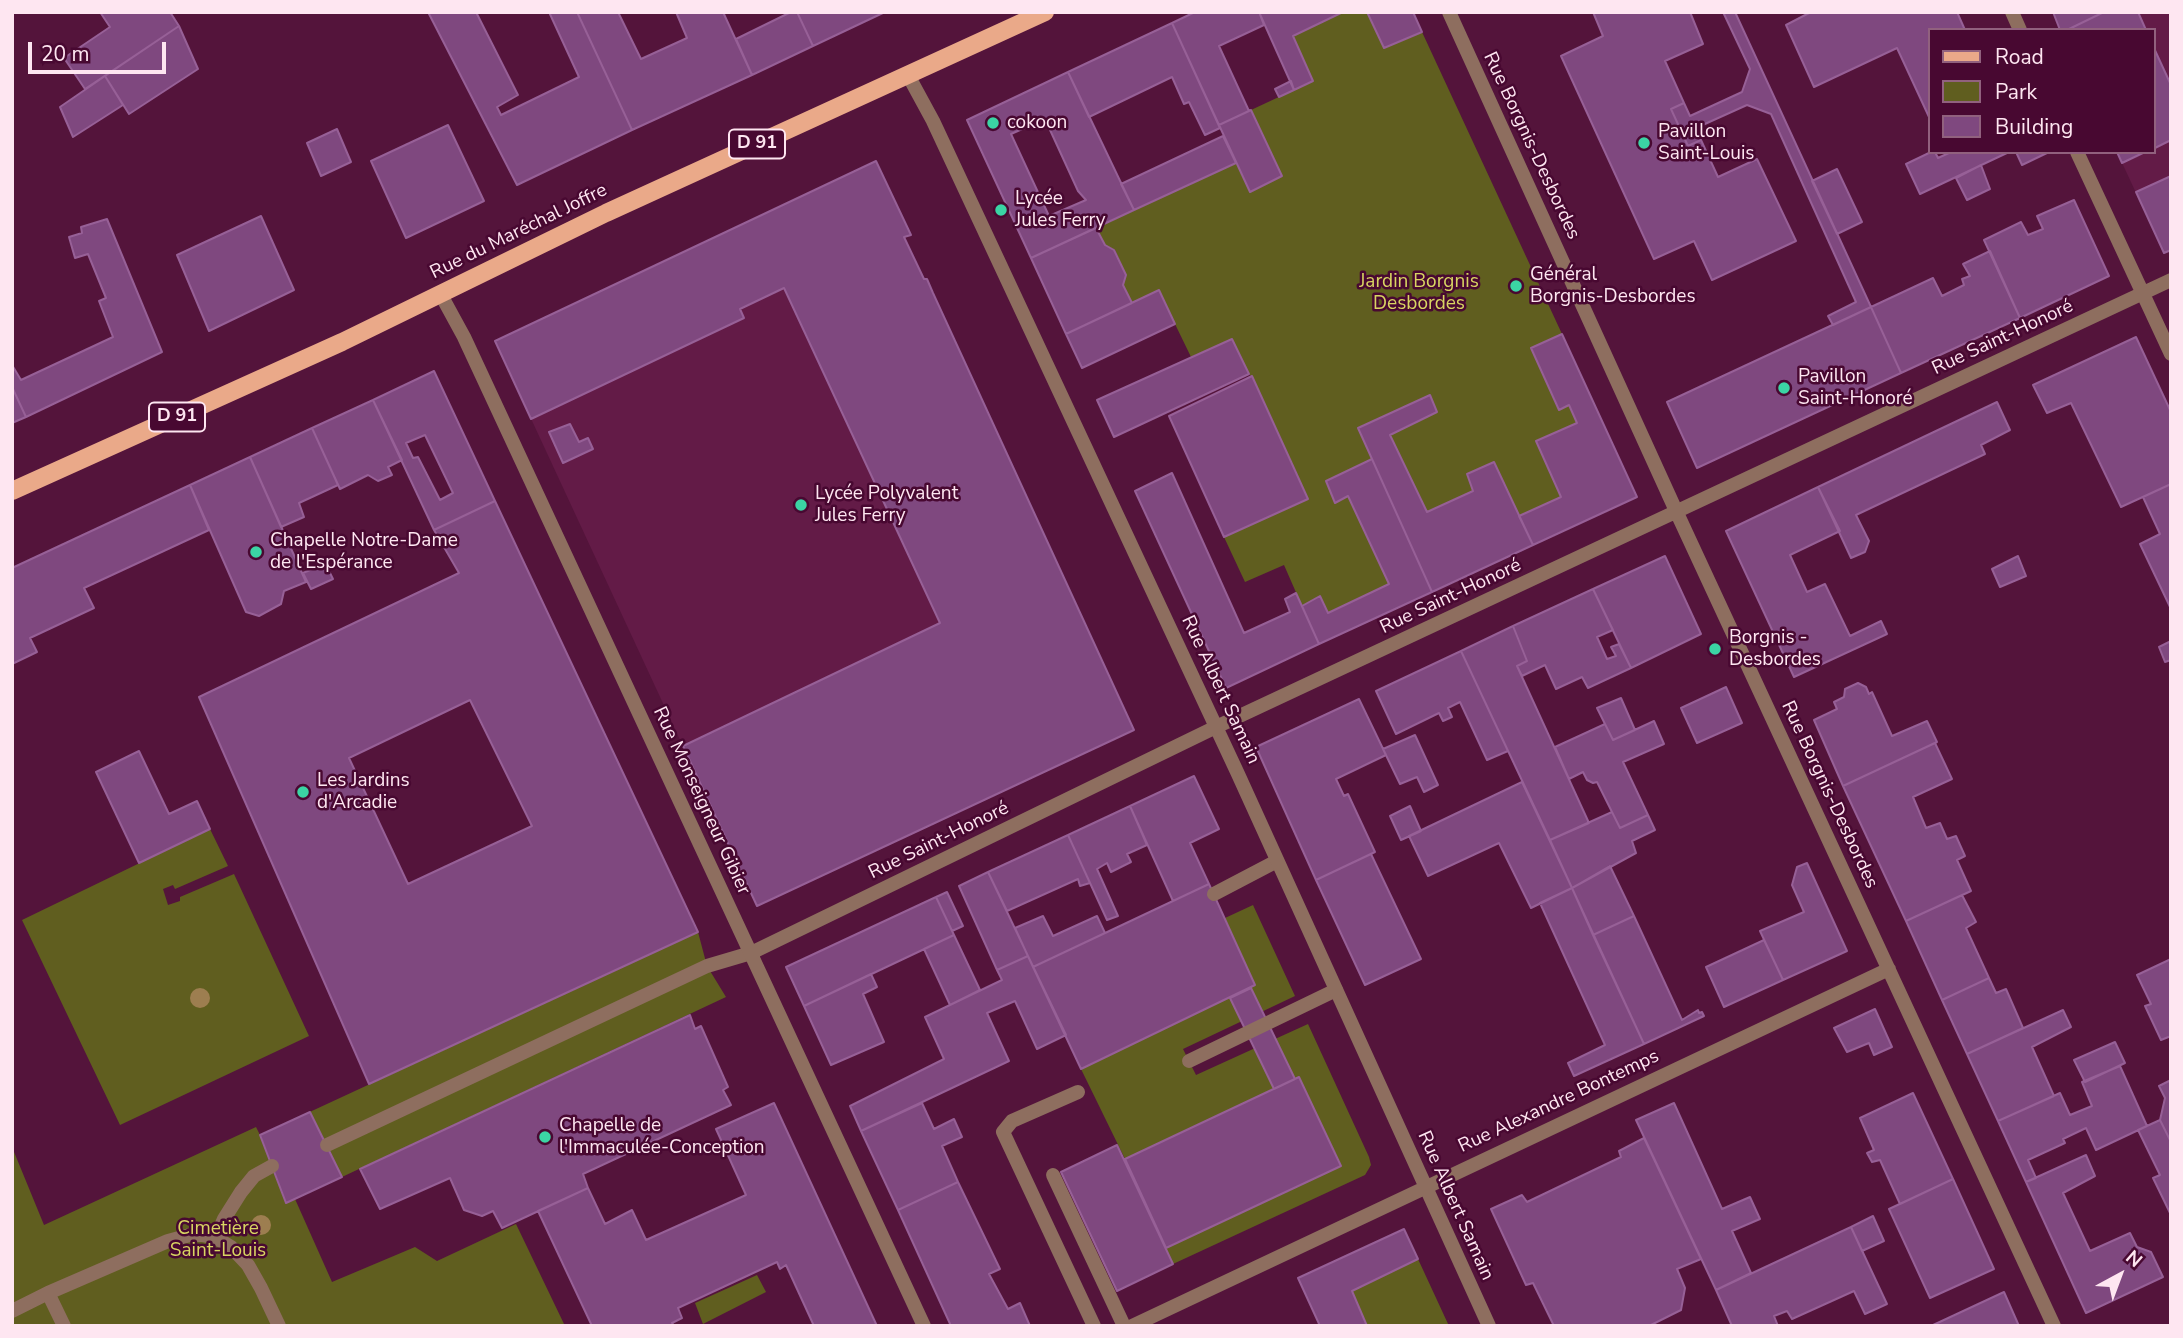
<!DOCTYPE html>
<meta charset="utf-8">
<style>
body{margin:0}
#map{position:relative;width:2183px;height:1338px;overflow:hidden;background:#54143b;font-family:"Nunito Sans",sans-serif}
canvas{display:block}
.frame{position:absolute;inset:0;border:14px solid #fee6f1;pointer-events:none}
.legend{position:absolute;left:1928px;top:28px;width:228px;height:126px;box-sizing:border-box;background:#480831;border:2px solid #91617e;margin:0;padding:9px 12px;list-style:none;font-size:21px;color:#fee6f1}
.legend li{display:flex;align-items:center;gap:14px;height:35px}
.legend b{width:35px;border:2px solid #91617e}
.north{position:absolute;left:2085px;top:1240px;width:70px;height:70px;-webkit-text-stroke:5px #480831;paint-order:stroke;rotate:41deg;font-size:19px;font-weight:700;line-height:28px;text-align:center;color:#fee6f1}
.north::after{content:'';display:block;margin:auto;width:24px;height:32px;background:#fee6f1;clip-path:polygon(50% 0,100% 100%,50% 72%,0 100%)}
.scale{position:absolute;left:28px;top:42px;width:138px;height:32px;box-sizing:border-box;border:4px solid #fee6f1;border-top:0;padding-left:9px;font-size:21px;line-height:24px;white-space:nowrap;color:#fee6f1;-webkit-text-stroke:5px #480831;paint-order:stroke}
</style>
<div id="map">
<canvas width="2183" height="1338"></canvas>
<div class="frame"></div>
<ul class="legend">
<li><b style="height:9px;background:#eaa989"></b>Road</li>
<li><b style="height:19px;background:#605e1f"></b>Park</li>
<li><b style="height:19px;background:#7f487f"></b>Building</li>
</ul>
<div class="north">N</div>
<div class="scale">20 m</div>
</div>
<script>
const c = document.querySelector('canvas').getContext('2d');
c.lineJoin = 'round';
function paint(path, color) { c.fillStyle = color; c.fill(path, 'evenodd'); }
const poly = rows => new Path2D(rows.map(r => 'M' + r).join(''));
function strokePath(path, color, width, dash) { c.strokeStyle = color; c.lineWidth = width; c.lineCap = dash ? 'butt' : 'round'; c.setLineDash(dash || []); c.stroke(path); }
function write(font, color, halo, rows, align = 'center') {
  c.font = font + ' "Nunito Sans",sans-serif'; c.lineWidth = 5; c.setLineDash([]); c.textBaseline = 'middle'; c.strokeStyle = halo; c.fillStyle = color; for (const [text, x, y, turn = 0] of rows) {
    c.save(); c.translate(x, y); c.rotate((+turn || 0) * Math.PI / 180); c.textAlign = isNaN(turn) ? turn : align; if (halo) c.strokeText(text, 0, 0); c.fillText(text, 0, 0); c.restore();
  }
}
paint(poly([
 [2104,12,2171,12,2171,250,2164,253,2117,152,2153,152,2153,30,2067,30],
 [876,161,911,235,905,237,924,279,927,279,933,293,1134,730,757,906,495,341]
]), '#631b47');
paint(poly([
 [1343,12,1367,12,1384,48,1422,32,1562,334,1531,348,1559,409,1569,405,1577,423,1537,442,1561,497,1519,516,1494,462,1467,474,1473,491,1427,512,1390,435,1437,412,1430,395,1358,428,1372,459,1326,481,1335,502,1348,496,1389,584,1328,613,1320,597,1302,606,1284,565,1245,582,1224,537,1308,499,1252,377,1249,374,1232,339,1191,357,1159,291,1132,303,1123,285,1126,275,1115,250,1105,245,1096,228,1236,163,1250,192,1282,176,1251,110,1313,81,1293,36],
 [210,829,228,866,175,889,173,885,163,889,168,905,180,901,180,897,234,874,309,1036,120,1125,22,920],
 [1253,905,1295,996,1183,1049,1196,1075,1308,1024,1369,1157,1371,1165,1365,1175,1173,1264,1166,1248,1341,1165,1299,1078,1125,1159,1081,1069,1255,985,1225,918],
 [698,932,707,966,726,997,295,1199,332,1282,415,1247,437,1261,516,1224,565,1326,12,1326,12,1147,44,1225,256,1127,260,1135],
 [1418,1259,1449,1326,1367,1326,1352,1291],
 [757,1275,766,1292,703,1324,695,1303]
]), '#605e1f');
const building = poly([
 [100,12,170,12,179,26,85,89,64,58,110,27,100,12],
 [428,12,476,12,518,95,497,107,501,115,579,77,549,12,577,12,632,130,517,185,428,12],
 [577,12,618,12,641,59,687,38,676,12,723,12,752,75,632,130,577,12],
 [791,12,797,12,813,46,752,75,736,39,791,12],
 [797,12,885,12,813,46,797,12],
 [1195,12,1259,12,1264,25,1219,46,1249,111,1219,125,1172,23,1195,12],
 [1259,12,1343,12,1293,36,1313,81,1294,90,1259,12],
 [1367,12,1413,12,1422,32,1384,48,1367,12],
 [1593,12,1690,12,1703,44,1665,61,1684,103,1671,109,1688,146,1701,140,1718,177,1757,159,1796,241,1712,280,1694,241,1654,259,1561,56,1603,36,1593,12],
 [1723,12,1735,12,1871,307,1833,325,1828,316,1856,302,1771,114,1747,105,1696,128,1701,140,1688,146,1671,109,1684,103,1690,116,1742,92,1750,69,1723,12],
 [1811,12,1957,12,1965,30,1929,30,1929,117,1897,48,1814,87,1786,25,1811,12],
 [2053,12,2104,12,2067,30,2060,30,2053,12],
 [2104,12,2138,12,2146,30,2067,30,2104,12],
 [1172,23,1220,128,1205,135,1189,102,1184,104,1172,77,1089,117,1068,72,1172,23],
 [179,26,198,69,129,114,105,76,179,26],
 [2153,46,2171,85,2171,140,2153,149,2153,46],
 [1068,72,1134,210,1031,258,967,120,1068,72],
 [1045,119,1078,191,1086,200,1049,216,1011,134,1045,119],
 [105,76,123,105,73,137,60,107,105,76],
 [1291,81,1294,90,1279,97,1275,89,1291,81],
 [1251,110,1282,176,1250,192,1219,125,1251,110],
 [448,125,484,201,406,238,371,161,448,125],
 [337,129,351,162,321,176,307,143,337,129],
 [1223,136,1236,163,1134,210,1121,184,1223,136],
 [1931,152,1935,152,1938,158,1951,152,2009,152,1920,194,1906,164,1931,152],
 [2016,152,2049,152,2022,165,2016,152],
 [2117,152,2145,152,2122,163,2117,152],
 [876,161,911,235,904,237,924,279,927,279,933,293,1134,730,757,906,683,746,940,623,784,288,740,309,744,318,531,419,495,341,876,161],
 [1981,165,1990,189,1967,200,1956,178,1981,165],
 [1837,169,1862,222,1837,234,1812,181,1837,169],
 [2171,176,2171,250,2164,253,2136,192,2171,176],
 [2074,200,2109,276,2020,318,1984,240,2021,222,2028,235,2043,229,2037,216,2074,200],
 [261,216,294,290,209,331,177,255,261,216],
 [107,219,162,352,26,417,12,387,12,365,21,380,113,337,99,301,106,298,88,254,75,258,69,237,82,233,81,227,107,219],
 [1096,228,1105,245,1114,250,1126,275,1123,285,1132,303,1066,334,1031,258,1096,228],
 [1990,251,2020,318,1901,373,1871,307,1933,278,1942,296,1964,285,1962,279,1970,276,1963,264,1990,251],
 [1159,290,1175,324,1082,368,1066,334,1159,290],
 [1871,307,1901,373,1697,468,1667,402,1871,307],
 [1562,334,1637,497,1533,545,1519,516,1561,497,1536,441,1577,423,1569,405,1559,410,1531,348,1562,334],
 [2136,337,2171,412,2171,484,2121,507,2071,403,2047,413,2033,385,2136,337],
 [1232,339,1249,374,1114,437,1097,400,1232,339],
 [434,371,495,501,434,530,373,400,434,371],
 [425,435,453,493,440,500,418,457,413,458,406,443,425,435],
 [1252,376,1308,499,1224,537,1169,416,1252,376],
 [12,387,26,417,12,423,12,387],
 [1430,395,1437,412,1390,435,1427,512,1473,491,1467,474,1494,462,1533,545,1432,592,1358,428,1430,395],
 [373,400,402,460,388,467,392,475,378,481,368,475,340,489,312,428,373,400],
 [1997,402,2010,430,1981,445,1985,454,1856,515,1869,541,1865,552,1851,558,1818,487,1997,402],
 [570,424,579,442,588,438,593,449,563,463,549,432,570,424],
 [312,428,338,485,299,503,304,517,281,527,250,457,312,428],
 [250,457,306,582,284,591,281,604,259,616,246,612,190,485,250,457],
 [1372,459,1432,592,1319,644,1302,606,1320,596,1328,613,1389,584,1348,496,1335,503,1326,481,1372,459],
 [1172,473,1244,633,1290,612,1285,599,1296,593,1319,644,1226,688,1135,491,1172,473],
 [2171,484,2171,609,2140,544,2160,534,2143,497,2171,484],
 [190,485,209,530,84,588,94,608,30,638,37,652,12,664,12,568,190,485],
 [1818,487,1840,531,1790,555,1807,592,1825,584,1850,636,1881,621,1887,634,1794,677,1726,531,1818,487],
 [495,501,698,932,369,1084,199,697,459,573,434,530,495,501],
 [470,700,532,826,408,884,349,758,470,700],
 [1665,556,1701,634,1631,668,1593,589,1665,556],
 [2018,556,2026,576,2000,587,1992,569,2018,556],
 [317,567,328,569,333,579,311,589,303,573,317,567],
 [1593,589,1613,630,1597,637,1607,659,1616,656,1611,647,1619,644,1631,668,1588,688,1582,677,1556,689,1545,665,1522,676,1517,666,1527,661,1513,626,1593,589],
 [1513,626,1527,661,1517,666,1589,823,1550,840,1461,651,1513,626],
 [2171,641,2171,660,2165,662,2159,647,2171,641],
 [1461,651,1508,751,1487,760,1460,702,1448,708,1452,717,1443,721,1439,713,1396,734,1376,691,1461,651],
 [1858,683,1866,687,1869,694,1872,692,1892,736,1927,721,1937,742,1843,786,1814,720,1837,709,1834,702,1844,697,1845,689,1858,683],
 [1726,687,1742,723,1697,743,1681,708,1726,687],
 [1621,698,1635,730,1613,740,1597,708,1621,698],
 [1359,699,1386,755,1336,779,1344,796,1348,794,1375,852,1316,880,1256,747,1359,699],
 [1654,721,1664,744,1623,762,1648,815,1620,828,1597,782,1593,783,1587,780,1583,772,1569,779,1555,747,1605,724,1613,740,1654,721],
 [1415,735,1438,785,1424,792,1417,777,1400,784,1383,749,1415,735],
 [1935,743,1952,779,1913,797,1926,828,1940,823,1947,839,1956,836,1965,856,1957,860,1971,891,1906,921,1843,786,1935,743],
 [139,751,169,814,197,801,210,829,139,863,96,772,139,751],
 [1194,776,1219,829,1190,843,1209,884,1173,901,1130,806,1194,776],
 [1522,782,1572,888,1531,908,1499,843,1428,876,1409,836,1522,782],
 [1130,806,1147,845,1127,854,1131,862,1111,872,1107,863,1097,869,1118,916,1107,920,1068,835,1130,806],
 [1410,806,1421,831,1401,840,1390,816,1410,806],
 [1612,812,1620,828,1648,815,1655,830,1632,841,1636,853,1572,888,1550,840,1612,812],
 [1068,835,1090,883,1080,886,1078,879,1007,911,988,872,1068,835],
 [1371,854,1421,959,1365,985,1316,880,1371,854],
 [1807,863,1847,951,1783,980,1760,931,1804,912,1792,885,1797,867,1807,863],
 [1610,866,1634,916,1593,935,1572,888,1610,866],
 [988,872,1028,956,997,970,959,886,988,872],
 [1209,884,1255,985,1081,1069,1033,967,1209,884],
 [1572,888,1644,1044,1574,1076,1568,1063,1605,1045,1540,903,1572,888],
 [947,892,963,926,952,931,936,897,947,892],
 [1962,895,1976,922,1966,928,1989,978,1942,1000,1906,921,1962,895],
 [936,897,954,935,804,1006,786,967,936,897],
 [1043,916,1053,936,1097,916,1105,933,1033,967,1015,928,1043,916],
 [1634,916,1682,1020,1698,1010,1699,1013,1702,1012,1704,1016,1644,1044,1593,935,1634,916],
 [954,935,980,990,950,1005,924,949,954,935],
 [1764,940,1783,980,1724,1007,1706,967,1764,940],
 [1028,956,1066,1035,1037,1049,1015,1001,987,1013,1009,1061,861,1131,850,1106,944,1059,925,1017,1002,980,997,970,1028,956],
 [2171,959,2171,1036,2161,1040,2145,1006,2151,1004,2137,975,2171,959],
 [871,974,877,987,863,994,884,1042,831,1065,804,1006,871,974],
 [1989,978,1996,993,2006,989,2023,1028,1967,1054,1942,1000,1989,978],
 [1251,988,1295,1079,1274,1089,1230,998,1251,988],
 [1875,1009,1892,1047,1874,1055,1869,1043,1847,1052,1834,1028,1875,1009],
 [2063,1010,2071,1027,2032,1047,2054,1096,1998,1121,1967,1054,2063,1010],
 [690,1015,695,1029,701,1026,728,1087,723,1090,731,1105,583,1174,588,1188,502,1228,493,1211,482,1216,464,1210,450,1178,380,1209,360,1169,690,1015],
 [2115,1042,2125,1063,2085,1082,2074,1060,2115,1042],
 [2120,1066,2147,1126,2096,1150,2086,1128,2063,1139,2065,1143,2028,1160,2036,1178,2026,1182,1998,1121,2060,1093,2070,1115,2092,1106,2082,1082,2120,1066],
 [1299,1077,1341,1166,1166,1248,1125,1159,1299,1077],
 [2171,1080,2171,1142,2160,1120,2165,1098,2159,1086,2171,1080],
 [1913,1093,1953,1179,1900,1204,1880,1160,1872,1162,1867,1153,1874,1150,1860,1118,1913,1093],
 [774,1103,877,1326,814,1326,786,1265,780,1269,777,1262,678,1308,682,1318,672,1323,674,1326,592,1326,538,1211,588,1188,605,1224,632,1210,646,1240,746,1195,716,1129,774,1103],
 [922,1103,934,1129,954,1119,962,1137,942,1146,958,1182,898,1210,861,1131,922,1103],
 [1674,1103,1722,1209,1750,1197,1760,1219,1732,1231,1751,1273,1716,1290,1636,1120,1674,1103],
 [310,1112,342,1177,286,1203,260,1135,310,1112],
 [2160,1120,2171,1142,2171,1215,2153,1178,2160,1175,2138,1130,2160,1120],
 [1644,1138,1701,1259,1677,1269,1685,1288,1681,1310,1649,1326,1554,1326,1533,1283,1526,1285,1491,1209,1522,1195,1527,1202,1621,1157,1619,1151,1644,1138],
 [1117,1145,1173,1264,1117,1291,1061,1172,1117,1145],
 [2086,1155,2095,1176,2063,1193,2090,1251,2130,1233,2137,1247,2151,1252,2163,1277,2086,1313,2026,1182,2086,1155],
 [1953,1179,1994,1269,1930,1298,1889,1209,1953,1179],
 [958,1182,1000,1269,989,1274,1008,1309,1020,1303,1030,1326,951,1326,898,1210,958,1182],
 [1873,1216,1884,1241,1862,1251,1851,1227,1873,1216],
 [1851,1227,1887,1304,1865,1314,1854,1291,1792,1319,1787,1311,1774,1316,1778,1326,1732,1326,1716,1290,1851,1227],
 [1404,1229,1418,1259,1352,1291,1367,1326,1320,1326,1298,1278,1404,1229],
 [2004,1292,2019,1326,1931,1326,2004,1292]
]);
paint(building, '#7f487f');
strokePath(building, '#976097', 2);
strokePath(poly([
 [1214,894,1277,861],
 [1189,1061,1336,990],
 [1078,1092,1012,1121,1003,1132,1094,1326],
 [327,1145,707,966,751,953],
 [1053,1175,1124,1326],
 [216,1238,224,1219,241,1192,254,1176,272,1166],
 [48,1293,64,1326],
 [12,1311,48,1293,168,1241,190,1235,202,1235,216,1238,231,1247,248,1265,261,1288,279,1326]
]), '#8e6e5f', 14);
strokePath(poly([
 [1449,12,1677,513,2054,1326],
 [2012,12,2020,30],
 [908,75,933,121,1238,774,1489,1326],
 [2077,152,2171,354],
 [440,293,464,337,924,1326],
 [751,953,1216,727,2171,280],
 [1132,1326,1889,969]
]), '#8e6e5f', 14);
strokePath(poly([
 [12,491,342,342,606,213,1045,12]
]), '#eaa989', 18);
c.fillStyle = '#9d7e50';
for (const [x, y] of [
 [200,998],
 [261,1225]
]) { c.beginPath(); c.arc(x, y, 10, 0, 2 * Math.PI); c.fill(); }
for (const [x, y, r, color] of [
 [993,123,7,"#3bd4a4"],
 [1644,143,7,"#3bd4a4"],
 [1001,210,7,"#3bd4a4"],
 [1516,286,7,"#3bd4a4"],
 [1784,388,7,"#3bd4a4"],
 [801,505,7,"#3bd4a4"],
 [256,552,7,"#3bd4a4"],
 [1715,649,7,"#3bd4a4"],
 [303,792,7,"#3bd4a4"],
 [545,1137,7,"#3bd4a4"]
]) { const dot = new Path2D(); dot.arc(x, y, r, 0, 2 * Math.PI); c.fillStyle = color; c.fill(dot); strokePath(dot, '#480831', 2.5); }
for (const [x, y, w] of [
 [757,144,56],
 [177,417,56]
]) { const box = new Path2D(); box.roundRect(x - w / 2, y - 14.5, w, 29, 5); c.fillStyle = '#480831'; c.fill(box); strokePath(box, '#fee6f1', 2); }
write('bold 18px', '#fee6f1', null, [
 ["D 91",757,144],
 ["D 91",177,417]
]);
write('19px', '#fee6f1', '#480831', [
 ["cokoon",1007,123],
 ["Pavillon",1658,132],
 ["Saint-Louis",1658,154],
 ["Lycée",1015,199],
 ["Jules Ferry",1015,221],
 ["Général",1530,275],
 ["Borgnis-Desbordes",1530,297],
 ["Pavillon",1798,377],
 ["Saint-Honoré",1798,399],
 ["Lycée Polyvalent",815,494],
 ["Jules Ferry",815,516],
 ["Chapelle Notre-Dame",270,541],
 ["de l'Espérance",270,563],
 ["Borgnis -",1729,638],
 ["Desbordes",1729,660],
 ["Les Jardins",317,781],
 ["d'Arcadie",317,803],
 ["Chapelle de",559,1126],
 ["l'Immaculée-Conception",559,1148]
], 'left');
write('19px', '#fee6f1', '#480831', [
 ["Rue Borgnis-Desbordes",1531,146,65],
 ["Rue du Maréchal Joffre",519,232,-26],
 ["Rue Saint-Honoré",2003,338,-25],
 ["Rue Saint-Honoré",1451,597,-25],
 ["Rue Albert Samain",1220,690,65],
 ["Rue Borgnis-Desbordes",1829,795,65],
 ["Rue Monseigneur Gibier",701,801,65],
 ["Rue Saint-Honoré",939,841,-26],
 ["Rue Alexandre Bontemps",1559,1102,-25],
 ["Rue Albert Samain",1455,1206,66]
]);
write('19px', '#d8d562', '#480831', [
 ["Jardin Borgnis",1419,282],
 ["Desbordes",1419,304],
 ["Cimetière",218,1229],
 ["Saint-Louis",218,1251]
]);
</script>
